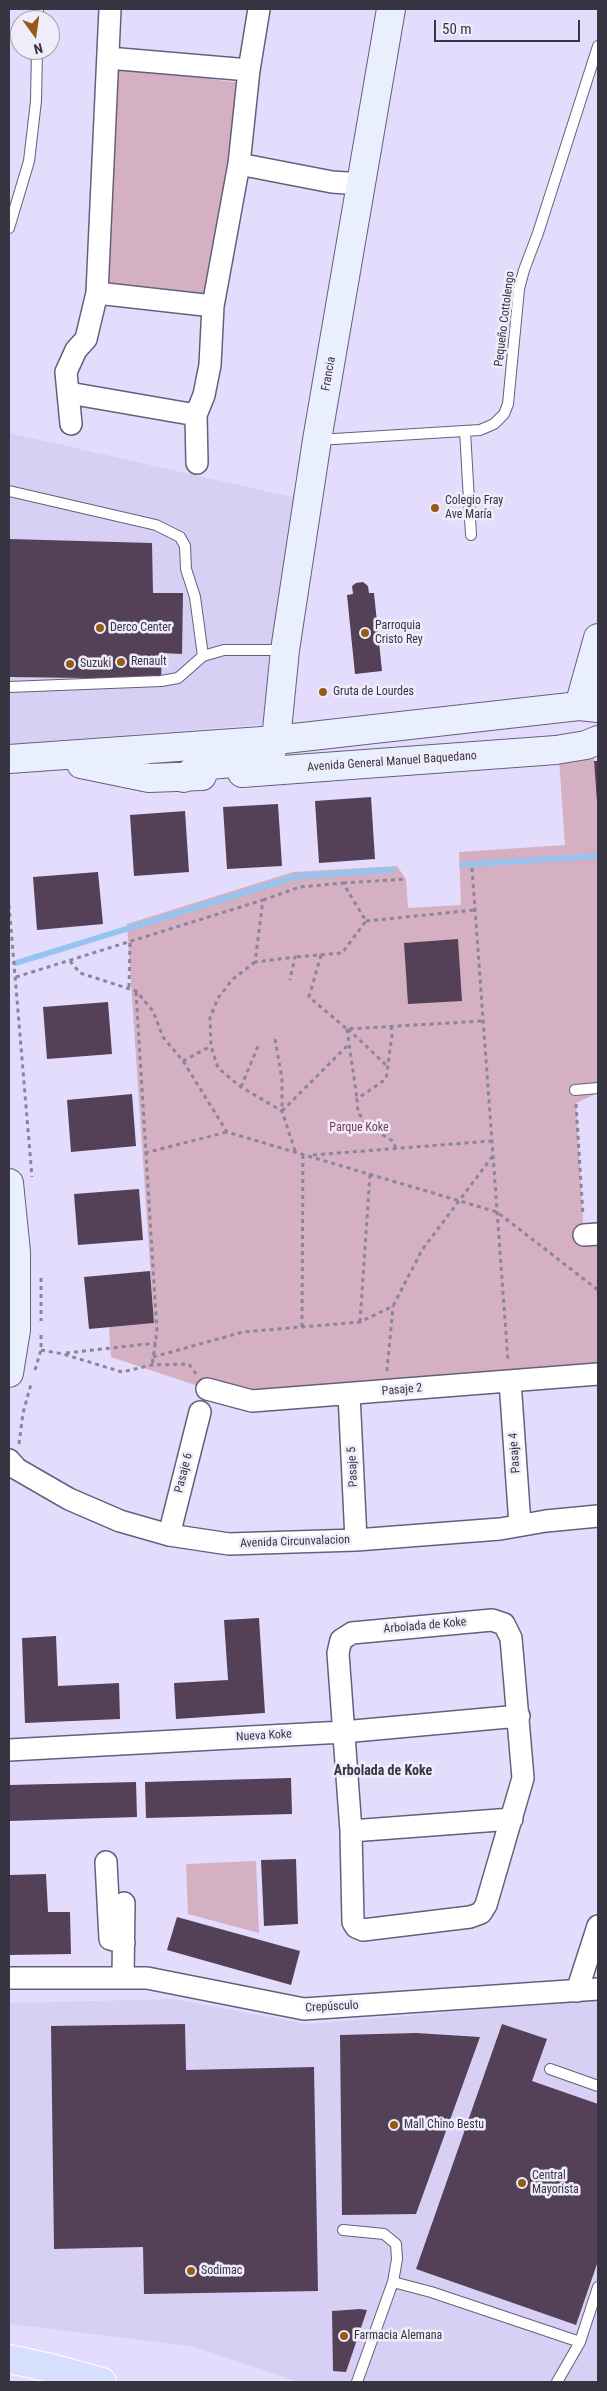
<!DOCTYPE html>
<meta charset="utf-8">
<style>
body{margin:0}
#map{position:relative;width:607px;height:2391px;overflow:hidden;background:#e4dcfd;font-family:"Roboto Condensed",sans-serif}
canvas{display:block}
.frame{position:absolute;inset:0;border:10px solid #383542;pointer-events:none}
.north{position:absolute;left:10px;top:10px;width:50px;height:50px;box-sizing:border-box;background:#efedfa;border:1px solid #a6a3b0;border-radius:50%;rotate:166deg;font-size:14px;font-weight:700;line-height:20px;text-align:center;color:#383542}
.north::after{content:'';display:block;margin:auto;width:18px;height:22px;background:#955a19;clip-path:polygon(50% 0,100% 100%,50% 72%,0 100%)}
.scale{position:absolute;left:434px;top:20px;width:146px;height:22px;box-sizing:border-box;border:2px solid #383542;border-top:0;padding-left:6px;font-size:15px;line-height:18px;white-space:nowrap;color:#383542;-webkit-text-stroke:4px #efedfa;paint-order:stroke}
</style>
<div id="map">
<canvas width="607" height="2391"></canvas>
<div class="frame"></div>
<div class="north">N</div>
<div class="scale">50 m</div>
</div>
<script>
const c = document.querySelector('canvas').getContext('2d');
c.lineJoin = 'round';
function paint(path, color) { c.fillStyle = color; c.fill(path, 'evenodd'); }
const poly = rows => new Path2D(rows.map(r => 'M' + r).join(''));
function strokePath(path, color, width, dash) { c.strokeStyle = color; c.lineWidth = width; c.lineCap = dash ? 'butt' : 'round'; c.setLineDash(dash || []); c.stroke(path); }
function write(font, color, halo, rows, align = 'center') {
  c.font = font + ' "Roboto Condensed",sans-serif'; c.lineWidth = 5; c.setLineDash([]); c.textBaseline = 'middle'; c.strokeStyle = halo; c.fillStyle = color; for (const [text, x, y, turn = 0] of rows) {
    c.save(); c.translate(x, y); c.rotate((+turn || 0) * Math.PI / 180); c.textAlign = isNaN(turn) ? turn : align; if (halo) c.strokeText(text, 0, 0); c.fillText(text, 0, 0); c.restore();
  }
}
paint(poly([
 [9,433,305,500,269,724,9,744],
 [174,1999,307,2024,598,2000,598,2382,299,2382,191,2346,9,2324,9,2003]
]), '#d8cff5');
paint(poly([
 [112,66,241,83,211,300,102,290],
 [594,758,598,822,598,1093,576,1103,584,1235,598,1234,598,1374,252,1401,207,1389,111,1357,109,1327,154,1323,127,924,293,872,397,866,406,879,408,908,461,905,459,852,565,845,559,760],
 [256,1861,259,1933,188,1914,186,1864]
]), '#d4b0c2');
strokePath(poly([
 [462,865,595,856],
 [16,963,298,876,392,870]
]), '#95c5ef', 5.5);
paint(poly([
 [9,539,152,543,153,593,183,593,182,654,162,653,161,679,9,677],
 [363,582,368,586,369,593,374,593,382,671,355,674,347,595,353,594,352,586,356,583],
 [594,761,598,761,598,803,597,803],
 [371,797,375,859,319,863,315,801],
 [278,804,282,866,227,869,223,807],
 [185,811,189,872,134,876,130,815],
 [98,872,103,924,37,930,33,877],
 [458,939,462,1001,408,1004,404,943],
 [108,1002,112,1054,47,1059,43,1007],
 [132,1094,136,1146,71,1152,67,1100],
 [139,1189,143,1240,78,1245,74,1194],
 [150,1271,154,1323,89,1329,84,1277],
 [259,1618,265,1713,176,1719,174,1683,228,1680,224,1620],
 [56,1636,58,1686,119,1683,120,1719,25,1723,22,1638],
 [291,1778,292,1814,146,1818,145,1782],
 [136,1782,137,1817,9,1821,9,1785],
 [296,1859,298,1924,264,1926,261,1860],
 [46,1874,48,1912,70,1912,71,1954,9,1955,9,1875],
 [177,1917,300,1951,291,1985,167,1950],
 [185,2024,186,2070,314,2067,318,2291,144,2294,143,2247,54,2249,51,2026],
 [502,2024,547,2039,532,2081,598,2104,598,2261,576,2325,416,2269],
 [416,2033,480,2037,416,2214,342,2215,340,2035],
 [360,2309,367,2310,346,2372,333,2371,332,2311]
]), '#544158');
const lane = poly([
 [38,20,38,9],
 [9,228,29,161,36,101,37,50],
 [465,431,471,535],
 [318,440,480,430,494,424,504,414,508,404,519,289,524,270,538,233,598,46],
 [9,491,156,525,180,537,185,546,186,569,195,597,203,656],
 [9,687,161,681,178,678,203,656,224,650,283,650],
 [575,1090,598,1088],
 [550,2069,598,2086],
 [343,2230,384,2234,396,2244,397,2259,393,2282],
 [580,2342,598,2287],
 [357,2382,393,2282,431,2292,580,2342,557,2382]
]);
const street = poly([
 [108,58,249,70],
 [239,164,332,182,362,184],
 [97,293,213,306],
 [69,393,196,415],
 [71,424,66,372,76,350,86,339,97,293,110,9],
 [197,463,196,415,204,395,210,365,213,306,239,164,249,70,259,9],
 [584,1235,598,1234],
 [510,1381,520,1525],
 [207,1389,252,1401,598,1374],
 [349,1394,356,1540],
 [9,1460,17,1469,69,1499,120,1521,169,1535,229,1544,356,1540,500,1529,546,1521,598,1516],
 [169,1535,200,1412],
 [492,1620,504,1624,511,1638,523,1778,486,1905,481,1913,470,1917,363,1930,356,1927,353,1922,351,1831,338,1653,341,1640,352,1633,492,1620],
 [9,1750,343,1732,519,1716],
 [351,1831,512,1819],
 [106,1862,110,1939,124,1943],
 [9,1978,147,1978,304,2009,598,1989],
 [123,1978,124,1903],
 [577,1991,598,1926]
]);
const secondary = poly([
 [579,706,598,638],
 [9,759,276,740,579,706,598,708],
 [81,764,149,778,202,776],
 [242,773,556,750,586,745,598,740],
 [184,778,196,769,210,765,254,761,264,758,271,752,276,740,285,650,317,440,391,9],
 [9,1183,16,1252,16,1330,9,1373]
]);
const primary = poly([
 [9,2359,51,2368,102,2382]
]);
strokePath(lane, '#655f7b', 12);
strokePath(street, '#655f7b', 24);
strokePath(secondary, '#655f7b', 30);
strokePath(primary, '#fff', 30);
strokePath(poly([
 [472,868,508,1361],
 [343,883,406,879],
 [263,900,300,887,343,883,366,921,342,953,295,957],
 [9,905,32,1177],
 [366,921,475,910],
 [321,955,309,997,347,1029,483,1021],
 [70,961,80,973,136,991,153,1011,163,1037,183,1061,227,1132,497,1212,598,1290],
 [255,962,233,979,218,998,210,1018,211,1046,218,1068,241,1087,282,1111,295,1151],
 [16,977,263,900,255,962,295,957,290,980],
 [129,987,130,942],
 [136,992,157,1332,152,1365],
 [391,1026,392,1035,386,1079,357,1099,358,1112,367,1126,393,1141,396,1149],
 [347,1029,357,1099],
 [348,1029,387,1066],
 [275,1039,282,1079,282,1110],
 [183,1061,211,1046],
 [241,1087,258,1046],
 [576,1104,583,1215],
 [282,1111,349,1044],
 [145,1153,227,1132],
 [313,1155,491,1141],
 [41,1278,41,1321],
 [360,1322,370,1174],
 [302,1327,303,1154],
 [41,1350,63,1354,122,1372,152,1365,189,1364,197,1375],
 [66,1353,156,1343],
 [153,1357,243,1332,360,1322,393,1306,422,1250,492,1157],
 [35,1370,41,1350,41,1332],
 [387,1371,393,1306],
 [19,1444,23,1413,31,1384]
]), '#8b859c', 3, [4, 4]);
strokePath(lane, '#fff', 10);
strokePath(street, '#fff', 21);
strokePath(secondary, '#eaeffe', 28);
strokePath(primary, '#d6dffd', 28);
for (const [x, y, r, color] of [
 [435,508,5,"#955a19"],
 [100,628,5,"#955a19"],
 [365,633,5,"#955a19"],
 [121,662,5,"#955a19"],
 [70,664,5,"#955a19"],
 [323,692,5,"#955a19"],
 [394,2125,5,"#955a19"],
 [522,2183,5,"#955a19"],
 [191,2271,5,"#955a19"],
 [344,2336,5,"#955a19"]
]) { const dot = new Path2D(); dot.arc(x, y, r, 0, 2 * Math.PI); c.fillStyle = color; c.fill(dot); strokePath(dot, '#efedfa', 2); }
write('12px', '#383542', '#efedfa', [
 ["Pequeño Cottolengo",505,319,-83],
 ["Francia",329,374,-80],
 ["Avenida General Manuel Baquedano",392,762,-4],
 ["Pasaje 2",402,1390,-5],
 ["Pasaje 4",515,1453,-94],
 ["Pasaje 5",353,1467,-93],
 ["Pasaje 6",184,1473,-76],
 ["Avenida Circunvalacion",295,1542,-2],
 ["Arbolada de Koke",425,1626,-5],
 ["Nueva Koke",264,1736,-3],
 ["Crepúsculo",332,2007,-3]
]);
write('12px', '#383542', '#efedfa', [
 ["Colegio Fray",445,501],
 ["Ave María",445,515],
 ["Parroquia",375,626],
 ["Cristo Rey",375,640],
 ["Derco Center",110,628],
 ["Renault",131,662],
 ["Suzuki",80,664],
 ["Gruta de Lourdes",333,692],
 ["Mall Chino Bestu",404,2125],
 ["Central",532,2176],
 ["Mayorista",532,2190],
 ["Sodimac",201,2271],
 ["Farmacia Alemana",354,2336]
], 'left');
write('12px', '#7e3860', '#efedfa', [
 ["Parque Koke",359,1128]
]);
write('bold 14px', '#383542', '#efedfa', [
 ["Arbolada de Koke",383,1771]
]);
</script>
